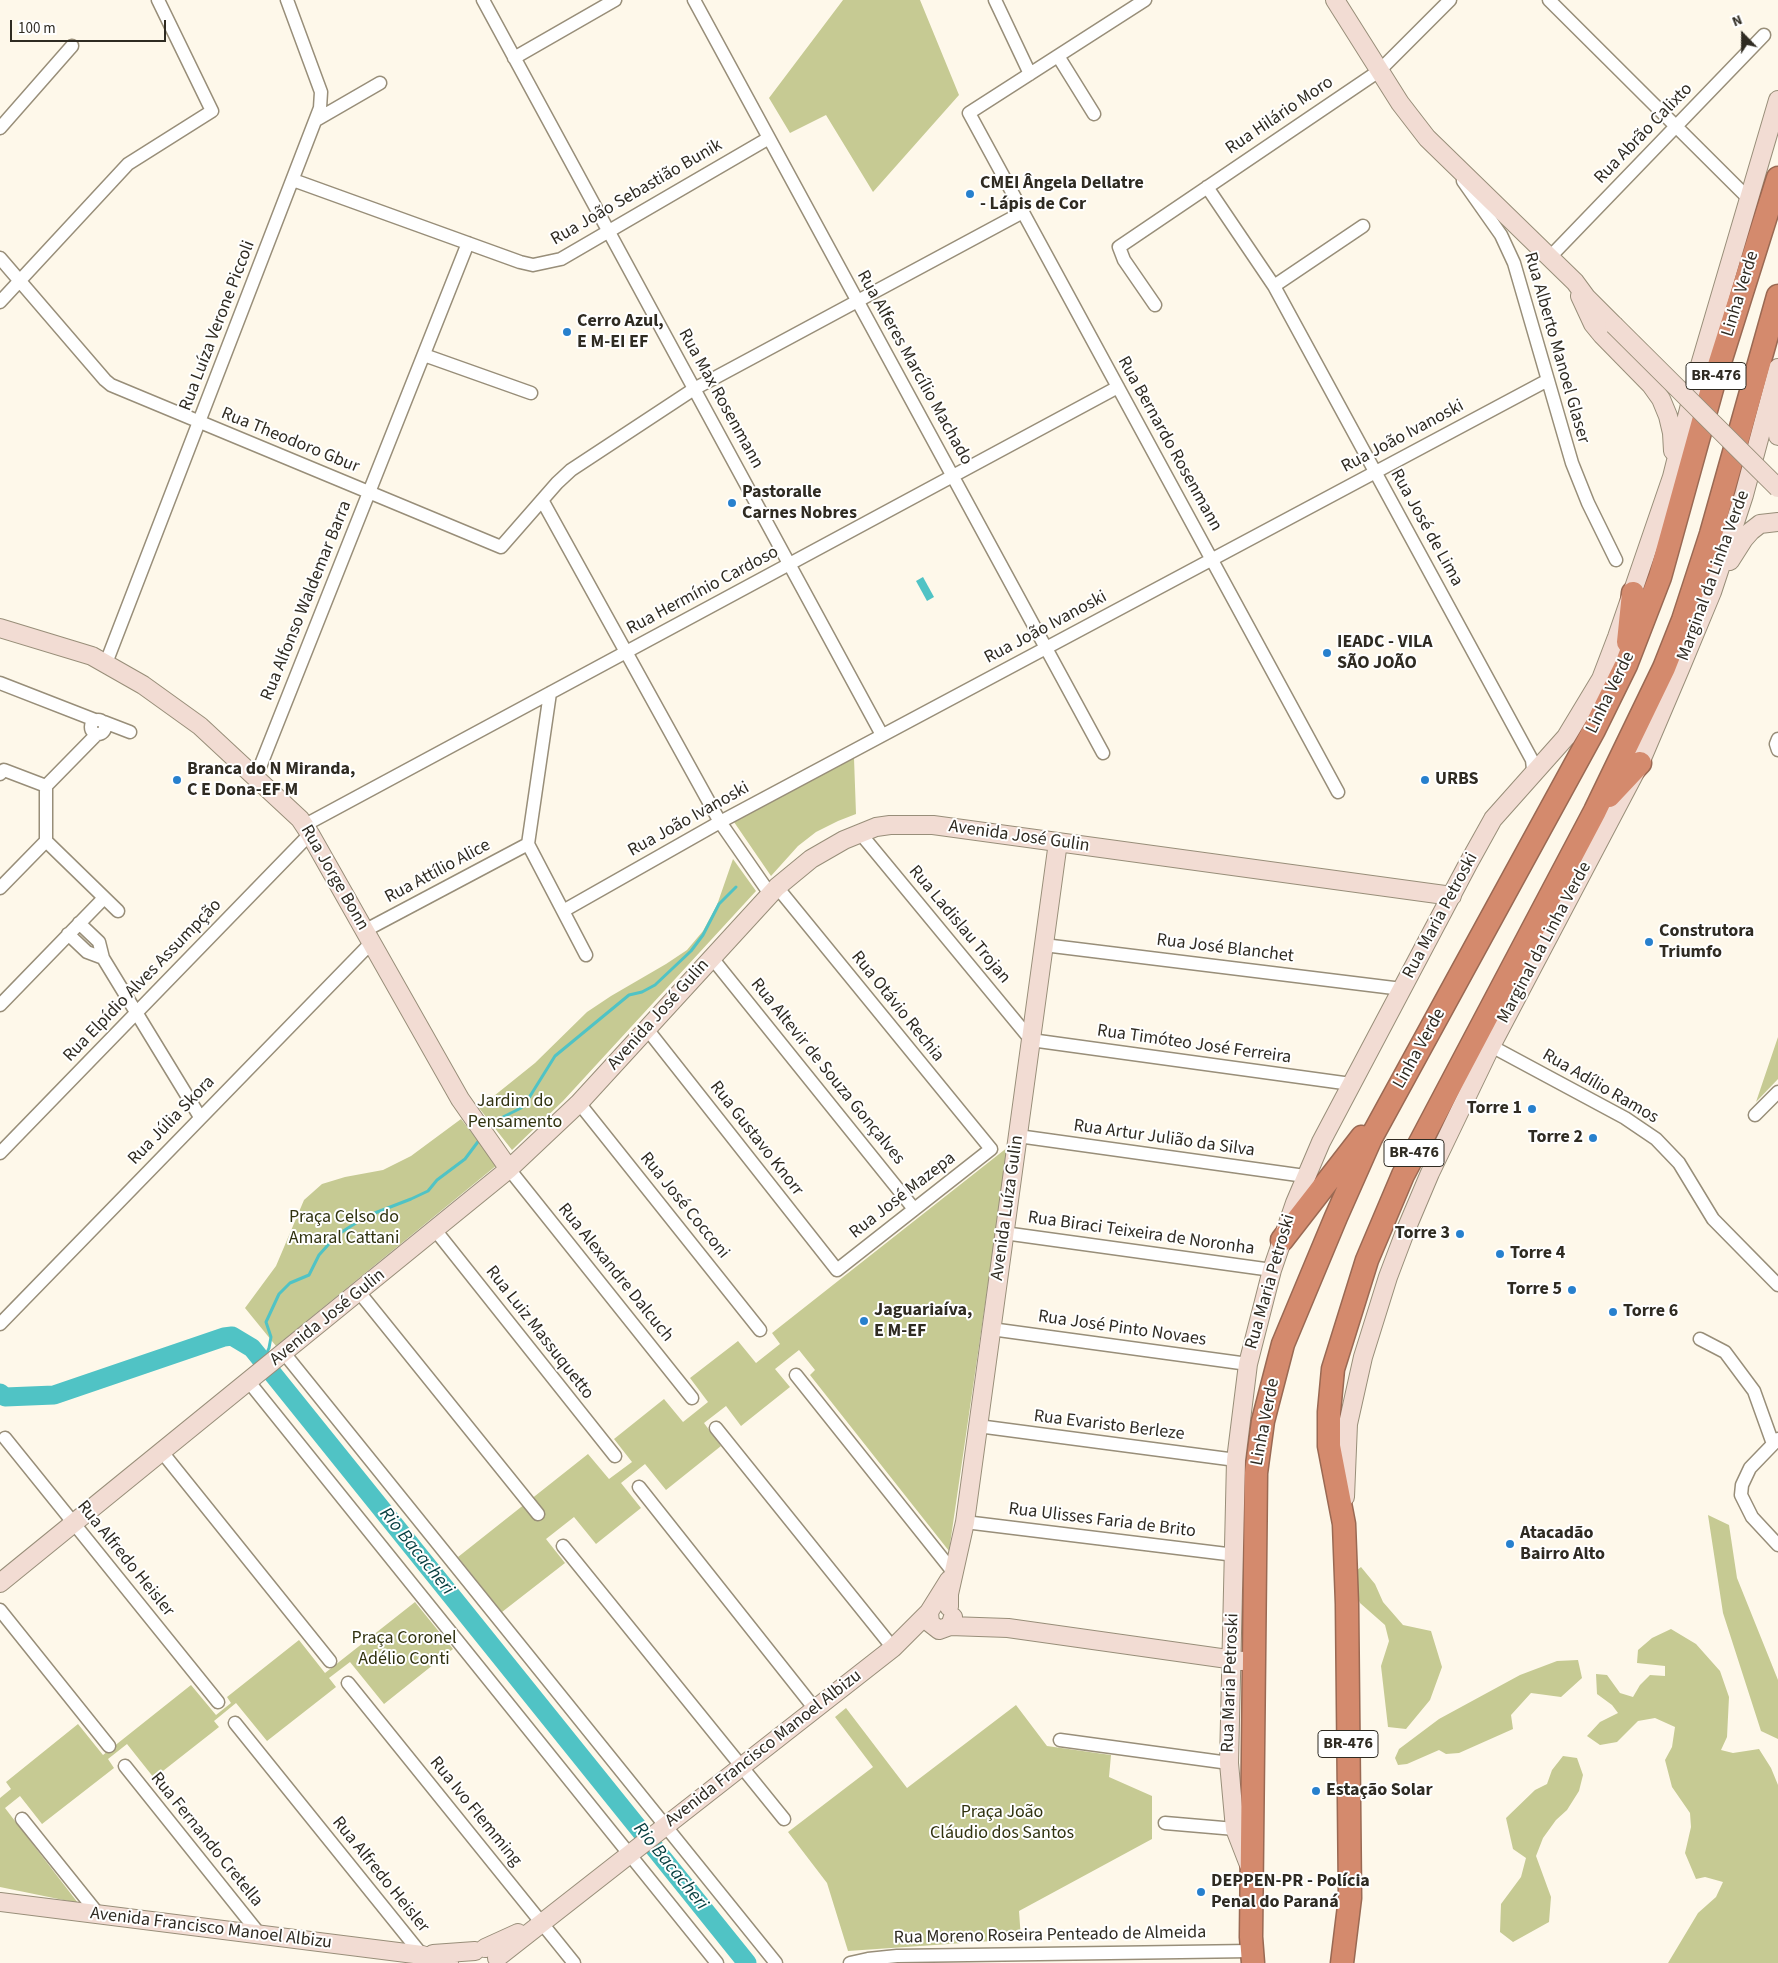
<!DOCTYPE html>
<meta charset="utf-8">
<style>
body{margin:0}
#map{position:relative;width:1778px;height:1963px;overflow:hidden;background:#fef8ea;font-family:"Source Sans 3",sans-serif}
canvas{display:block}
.north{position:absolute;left:1718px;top:10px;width:50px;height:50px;-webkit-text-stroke:4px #fff;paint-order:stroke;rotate:338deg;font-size:14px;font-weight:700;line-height:20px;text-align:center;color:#2f2b22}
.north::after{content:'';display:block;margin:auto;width:18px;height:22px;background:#2f2b22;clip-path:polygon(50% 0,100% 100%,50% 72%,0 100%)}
.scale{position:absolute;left:10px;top:20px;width:156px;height:22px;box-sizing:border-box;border:2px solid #2f2b22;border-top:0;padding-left:6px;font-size:15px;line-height:18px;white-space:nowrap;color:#2f2b22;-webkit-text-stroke:4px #fff;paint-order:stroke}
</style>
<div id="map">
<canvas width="1778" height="1963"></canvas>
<div class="north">N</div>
<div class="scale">100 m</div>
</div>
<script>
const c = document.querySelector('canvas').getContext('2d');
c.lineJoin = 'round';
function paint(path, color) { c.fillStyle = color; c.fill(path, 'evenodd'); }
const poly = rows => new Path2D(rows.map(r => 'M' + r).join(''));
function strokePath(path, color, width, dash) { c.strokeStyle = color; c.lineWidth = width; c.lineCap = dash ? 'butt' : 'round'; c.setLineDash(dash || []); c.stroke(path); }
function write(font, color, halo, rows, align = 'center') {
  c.font = font + ' "Source Sans 3",sans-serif'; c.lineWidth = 4; c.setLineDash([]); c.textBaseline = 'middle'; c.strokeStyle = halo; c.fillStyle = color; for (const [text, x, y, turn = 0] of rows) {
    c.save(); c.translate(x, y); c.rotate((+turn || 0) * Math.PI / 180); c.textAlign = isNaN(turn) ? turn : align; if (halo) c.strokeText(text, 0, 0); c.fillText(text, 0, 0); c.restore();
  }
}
paint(poly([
 [843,0,920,0,959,95,873,192,826,115,790,133,769,98],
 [854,758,856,814,838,821,816,832,798,846,771,876,734,822],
 [733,859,756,891,563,1101,512,1150,479,1108,535,1063,587,1012,611,996,666,964,687,950,703,931,717,905],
 [1778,1037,1778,1079,1756,1102],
 [461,1119,497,1165,276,1346,245,1308,276,1266,304,1200,322,1184,345,1177,383,1170,411,1156],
 [1008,1147,949,1551,810,1375,815,1370,799,1350,775,1369,790,1387,741,1426,726,1406,704,1423,721,1446,666,1490,645,1464,621,1483,641,1508,596,1544,574,1517,546,1539,565,1563,502,1612,458,1557,588,1454,609,1479,632,1462,614,1439,664,1399,683,1422,708,1402,690,1378,738,1341,756,1363,780,1344,772,1333],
 [1708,1515,1729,1525,1737,1578,1778,1680,1778,1739,1761,1731,1723,1613],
 [1361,1567,1375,1584,1383,1602,1403,1625,1431,1631,1442,1667,1430,1700,1406,1729,1388,1727,1381,1666,1389,1641,1385,1625,1360,1603,1348,1577],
 [415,1602,453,1649,384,1704,350,1662,329,1678,336,1687,267,1741,236,1703,214,1721,219,1727,154,1778,127,1744,108,1759,114,1768,42,1824,20,1796,5,1808,78,1903,0,1887,0,1798,11,1789,6,1782,78,1724,103,1755,191,1685,216,1715,231,1703,227,1697,299,1640,325,1673],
 [1671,1629,1696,1644,1720,1671,1729,1697,1727,1737,1721,1750,1733,1753,1759,1749,1771,1768,1778,1785,1778,1963,1668,1963,1698,1913,1716,1897,1723,1882,1705,1877,1696,1879,1685,1853,1691,1827,1690,1813,1672,1787,1665,1760,1672,1747,1675,1727,1655,1718,1638,1721,1617,1742,1600,1745,1587,1736,1600,1722,1618,1713,1612,1705,1597,1694,1596,1674,1607,1675,1620,1693,1633,1697,1640,1685,1650,1675,1665,1676,1665,1666,1637,1663,1638,1650,1652,1638],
 [1578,1660,1582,1678,1561,1697,1531,1693,1511,1715,1513,1729,1459,1753,1446,1754,1439,1750,1407,1764,1398,1765,1395,1758,1399,1749,1439,1719,1520,1675,1557,1661],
 [1016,1705,1047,1746,1111,1755,1109,1777,1152,1796,1152,1839,1019,1911,1021,1939,848,1951,827,1883,788,1832,873,1767,835,1717,846,1708,907,1788],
 [1563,1756,1577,1758,1583,1775,1579,1791,1567,1810,1556,1820,1543,1838,1536,1856,1551,1897,1549,1922,1513,1942,1500,1932,1501,1904,1521,1877,1526,1858,1513,1849,1506,1818,1535,1790,1547,1784,1552,1770]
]), '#c6ca93');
paint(poly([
 [923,577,934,597,927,601,916,581]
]), '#50c3c5');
strokePath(poly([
 [487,1127,491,1123,521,1108,527,1101,555,1056,629,995,642,992,655,985,691,951,703,935,719,904,736,887],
 [264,1359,269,1348,271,1337,266,1322,279,1294,290,1283,309,1275,319,1255,337,1235,367,1216,411,1199,428,1191,437,1180,465,1159,480,1139]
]), '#50c3c5', 3);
strokePath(poly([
 [0,1393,5,1397,54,1395,224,1337,232,1336,252,1348,747,1963]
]), '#50c3c5', 19);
const street = poly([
 [483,0,882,735],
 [694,0,1103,753],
 [995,0,1030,74],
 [1145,0,969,113,1338,792],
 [1549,0,1749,199],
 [1058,56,1094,114],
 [514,58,615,0],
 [316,120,380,83],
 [0,128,72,46],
 [293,180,520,262,533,265,561,259,769,138],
 [1463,181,1501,235,1514,263,1572,463,1588,503,1616,560],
 [1207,187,1274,286,1532,760,1533,769,1531,777],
 [0,258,105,380,111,385,501,547,557,483,571,470,694,389,1023,212],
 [1549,258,1764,35],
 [1274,286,1363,226],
 [0,302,128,164,212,111,158,0],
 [1155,305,1124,260,1119,247,1379,71,1450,0],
 [424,355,531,393],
 [542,500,720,822,770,894],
 [106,663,320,108,321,92,287,0],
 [0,683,95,720],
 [550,693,528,844,586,955],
 '91 727a7 7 0 1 1 14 0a7 7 0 1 1-14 0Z',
 [104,722,130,732],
 [97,734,46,786,46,841,118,911],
 [1778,739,1776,744,1778,750],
 [0,774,4,770,46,786],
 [256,777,468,243],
 [305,825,1118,387],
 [860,833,1031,1040,1351,1084],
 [0,888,46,841],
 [563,911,720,822,1548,380],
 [79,923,99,942,103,958,200,1117],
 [364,931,528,844],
 [68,934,87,952,103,958],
 [1044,945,1402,989],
 [712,958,914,1209],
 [0,1005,104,898],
 [647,1029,837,1270,991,1149,777,887],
 [1491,1046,1625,1118,1656,1139,1679,1163,1713,1219,1778,1285],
 [579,1103,760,1330],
 [1755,1115,1778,1092],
 [1018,1136,1305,1176],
 [0,1153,310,834],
 [509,1169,692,1398],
 [436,1231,615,1456],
 [1004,1233,1272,1270],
 [359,1292,538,1514],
 [0,1324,371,943],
 [991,1329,1248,1364],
 [1700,1339,1725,1352,1754,1391,1773,1444],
 [284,1353,776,1963],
 [796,1375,954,1573],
 [249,1382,717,1963],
 [978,1426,1236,1460],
 [716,1428,893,1648],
 [5,1438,218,1702],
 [1778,1439,1750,1468,1742,1485,1741,1495,1752,1517,1778,1545],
 [162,1452,330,1661],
 [639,1487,815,1709],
 [965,1522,1235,1555],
 [563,1546,784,1819],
 [0,1610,109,1746],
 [348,1683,574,1963],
 [235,1723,422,1955],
 [1060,1740,1229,1763],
 [125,1766,261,1936],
 [22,1819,99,1915],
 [1165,1823,1235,1829],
 [850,1963,868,1959,897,1956,1251,1951]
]);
const secondary = poly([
 [1335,0,1400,103,1427,138,1575,282,1586,297,1614,325],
 [1580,296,1593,324,1602,335,1651,385,1661,399,1668,416,1672,433,1673,451],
 [1777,397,1778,436],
 [1730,561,1744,539,1751,531,1760,524,1778,522],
 [0,628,92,656,143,685,200,726,300,819,310,834,460,1099,509,1169],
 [1345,1497,1348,1424,1363,1357,1388,1277,1405,1232,1430,1173,1491,1046,1640,763,1680,669,1712,592,1744,495,1778,368],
 [0,1583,509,1169,579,1103,777,887,811,859,844,840,876,827,890,825,933,825,1452,896],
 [949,1607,949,1594,965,1522,1058,842],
 [929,1612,930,1623,939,1630,950,1626,953,1617],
 [950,1626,1008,1628,1242,1661],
 [1249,1865,1235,1829,1229,1763,1236,1460,1248,1364,1272,1270,1295,1203,1321,1142,1468,864,1493,819,1566,737,1601,679,1617,637,1672,477,1700,365,1778,100],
 [0,1902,422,1955,449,1963],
 [485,1948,518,1933],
 [433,1954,475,1951],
 [497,1958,893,1648,929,1612,949,1580]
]);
const highway = poly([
 [1628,642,1633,593],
 [1609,796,1640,763],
 [1282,1240,1362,1137],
 [1253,1963,1251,1937,1256,1473,1263,1421,1283,1344,1336,1217,1371,1138,1594,730,1626,665,1660,577,1715,378,1778,178],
 [1342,1963,1350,1898,1347,1604,1344,1524,1329,1446,1329,1412,1333,1369,1367,1260,1403,1175,1595,811,1664,668,1683,620,1711,534,1778,296]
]);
strokePath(street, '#988e79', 15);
strokePath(secondary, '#988e79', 20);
strokePath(highway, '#9a6953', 25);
strokePath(street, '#fff', 12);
strokePath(secondary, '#f2dcd3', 18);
strokePath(highway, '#d48a6d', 22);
const secondaryBridge = poly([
 [1614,325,1778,488]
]);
strokePath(secondaryBridge, '#988e79', 20, []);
strokePath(secondaryBridge, '#f2dcd3', 18);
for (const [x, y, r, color] of [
 [970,194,5,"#2780cd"],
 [567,332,5,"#2780cd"],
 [732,503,5,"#2780cd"],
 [1327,653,5,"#2780cd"],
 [177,780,5,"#2780cd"],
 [1425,780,5,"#2780cd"],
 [1649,942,5,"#2780cd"],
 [1532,1109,5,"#2780cd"],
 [1593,1138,5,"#2780cd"],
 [1460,1234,5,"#2780cd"],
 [1500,1254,5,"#2780cd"],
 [1572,1290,5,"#2780cd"],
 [1613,1312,5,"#2780cd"],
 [864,1321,5,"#2780cd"],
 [1510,1544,5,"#2780cd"],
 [1316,1791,5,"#2780cd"],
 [1201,1892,5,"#2780cd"]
]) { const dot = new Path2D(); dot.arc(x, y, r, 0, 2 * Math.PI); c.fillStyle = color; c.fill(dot); strokePath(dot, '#fff', 2); }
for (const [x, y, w] of [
 [1716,376,60],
 [1414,1153,60],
 [1348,1744,60]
]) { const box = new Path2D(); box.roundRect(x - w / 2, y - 13.5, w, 27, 4); c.fillStyle = '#fff'; c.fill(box); strokePath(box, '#2f2b22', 1); }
write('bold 16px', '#2f2b22', null, [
 ["BR-476",1716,376],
 ["BR-476",1414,1153],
 ["BR-476",1348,1744]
]);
write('18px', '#2f2b22', '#fff', [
 ["Rua Hilário Moro",1280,116,-34],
 ["Rua Abrão Calixto",1644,134,-46],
 ["Rua João Sebastião Bunik",637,193,-30],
 ["Linha Verde",1741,294,-73],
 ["Rua Luíza Verone Piccoli",218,326,-69],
 ["Rua Alberto Manoel Glaser",1556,348,74],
 ["Rua Alferes Marcílio Machado",914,368,61],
 ["Rua Max Rosenmann",720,399,61],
 ["Rua João Ivanoski",1403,437,-28],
 ["Rua Theodoro Gbur",290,441,22],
 ["Rua Bernardo Rosenmann",1169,444,61],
 ["Rua José de Lima",1426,528,61],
 ["Marginal da Linha Verde",1714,576,-70],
 ["Rua Hermínio Cardoso",703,591,-28],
 ["Rua Alfonso Waldemar Barra",307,601,-68],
 ["Rua João Ivanoski",1046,628,-28],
 ["Linha Verde",1611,693,-64],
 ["Rua João Ivanoski",689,820,-29],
 ["Avenida José Gulin",1019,837,8],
 ["Rua Attílio Alice",438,872,-28],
 ["Rua Jorge Bonn",334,878,60],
 ["Rua Maria Petroski",1441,916,-62],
 ["Rua Ladislau Trojan",959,925,50],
 ["Marginal da Linha Verde",1545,943,-62],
 ["Rua José Blanchet",1225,949,7],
 ["Rua Elpídio Alves Assumpção",143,981,-46],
 ["Rua Otávio Rechia",897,1007,51],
 ["Avenida José Gulin",659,1015,-48],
 ["Rua Timóteo José Ferreira",1194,1045,8],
 ["Linha Verde",1420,1049,-61],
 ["Rua Altevir de Souza Gonçalves",827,1072,51],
 ["Rua Adílio Ramos",1600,1087,30],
 ["Rua Júlia Skora",172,1121,-46],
 ["Rua Gustavo Knorr",756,1139,52],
 ["Rua Artur Julião da Silva",1164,1139,8],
 ["Rua José Mazepa",903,1196,-38],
 ["Rua José Cocconi",684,1206,51],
 ["Avenida Luíza Gulin",1008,1208,-82],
 ["Rua Biraci Teixeira de Noronha",1141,1234,8],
 ["Rua Alexandre Dalcuch",615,1273,51],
 ["Rua Maria Petroski",1271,1282,-74],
 ["Avenida José Gulin",328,1318,-39],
 ["Rua José Pinto Novaes",1122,1329,8],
 ["Rua Luiz Massuquetto",539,1333,52],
 ["Linha Verde",1266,1422,-79],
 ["Rua Evaristo Berleze",1109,1426,7],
 ["Rua Ulisses Faria de Brito",1102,1521,7],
 ["Rua Alfredo Heisler",125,1559,51],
 ["Rua Maria Petroski",1231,1683,-88],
 ["Avenida Francisco Manoel Albizu",764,1749,-38],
 ["Rua Ivo Flemming",475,1812,51],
 ["Rua Fernando Cretella",206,1840,51],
 ["Rua Alfredo Heisler",380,1875,51],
 ["Avenida Francisco Manoel Albizu",211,1929,7],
 ["Rua Moreno Roseira Penteado de Almeida",1050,1936,-1]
]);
write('bold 18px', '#2f2b22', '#fff', [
 ["CMEI Ângela Dellatre",980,184],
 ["- Lápis de Cor",980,205],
 ["Cerro Azul,",577,322],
 ["E M-EI EF",577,343],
 ["Pastoralle",742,493],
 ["Carnes Nobres",742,514],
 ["IEADC - VILA",1337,643],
 ["SÃO JOÃO",1337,664],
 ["Branca do N Miranda,",187,770],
 ["C E Dona-EF M",187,791],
 ["URBS",1435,780],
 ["Construtora",1659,932],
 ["Triumfo",1659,953],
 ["Torre 1",1522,1109,"right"],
 ["Torre 2",1583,1138,"right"],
 ["Torre 3",1450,1234,"right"],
 ["Torre 4",1510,1254],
 ["Torre 5",1562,1290,"right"],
 ["Jaguariaíva,",874,1311],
 ["E M-EF",874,1332],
 ["Torre 6",1623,1312],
 ["Atacadão",1520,1534],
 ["Bairro Alto",1520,1555],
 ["Estação Solar",1326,1791],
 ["DEPPEN-PR - Polícia",1211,1882],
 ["Penal do Paraná",1211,1903]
], 'left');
write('18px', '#30320f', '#fff', [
 ["Jardim do",515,1102],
 ["Pensamento",515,1123],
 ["Praça Celso do",344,1218],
 ["Amaral Cattani",344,1239],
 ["Praça Coronel",404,1639],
 ["Adélio Conti",404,1660],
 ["Praça João",1002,1813],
 ["Cláudio dos Santos",1002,1834]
]);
write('italic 19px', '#053d3e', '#fff', [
 ["Rio Bacacheri",416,1552,51],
 ["Rio Bacacheri",670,1867,51]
]);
</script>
